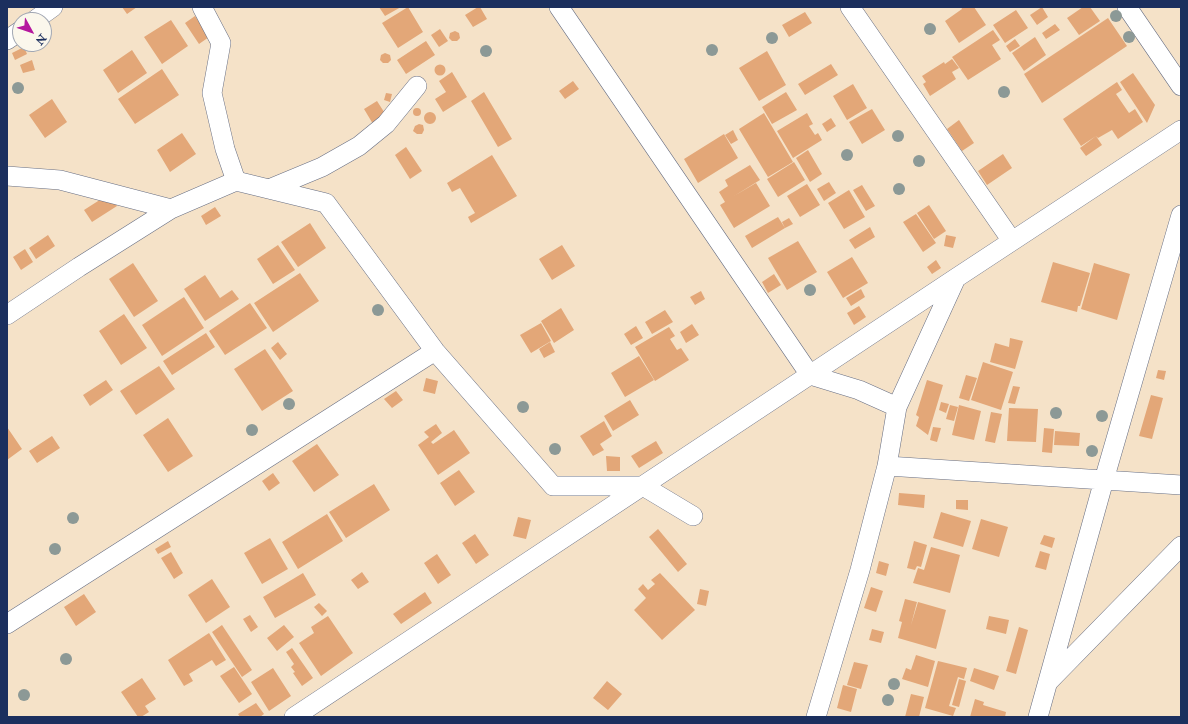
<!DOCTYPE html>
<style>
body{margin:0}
#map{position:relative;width:1188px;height:724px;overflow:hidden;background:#f5e2c8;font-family:"IM FELL Double Pica",serif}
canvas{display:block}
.frame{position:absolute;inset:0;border:8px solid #1b2f5e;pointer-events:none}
.north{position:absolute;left:12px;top:12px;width:40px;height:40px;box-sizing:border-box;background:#fbf7ec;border:1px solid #a1a7b3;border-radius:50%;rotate:130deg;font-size:11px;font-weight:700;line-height:16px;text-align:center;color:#1b2f5e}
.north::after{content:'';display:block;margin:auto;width:14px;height:18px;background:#b5179e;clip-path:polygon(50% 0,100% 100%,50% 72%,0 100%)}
</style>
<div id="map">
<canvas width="1188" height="724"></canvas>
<div class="frame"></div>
<div class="north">N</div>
</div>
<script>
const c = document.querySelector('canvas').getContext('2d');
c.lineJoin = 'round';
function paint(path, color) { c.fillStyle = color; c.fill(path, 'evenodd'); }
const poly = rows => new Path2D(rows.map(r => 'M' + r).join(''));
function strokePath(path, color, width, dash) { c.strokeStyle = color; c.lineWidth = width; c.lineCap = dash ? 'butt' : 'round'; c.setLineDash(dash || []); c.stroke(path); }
paint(poly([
 [122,7,137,7,127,14],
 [379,7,401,7,385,16],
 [408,7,423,32,398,48,382,23],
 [478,7,480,7,487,19,473,27,465,15],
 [961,7,974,7,986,25,959,43,945,21,962,9],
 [1042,7,1048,17,1037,25,1030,15],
 [1083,7,1090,7,1100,21,1079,35,1067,18],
 [1016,10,1028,28,1005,43,993,25],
 [805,12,812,23,789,37,782,25],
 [195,16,209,37,199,44,185,23],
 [1108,18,1127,46,1042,103,1024,74],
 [171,20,188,46,162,64,144,37],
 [1055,24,1060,30,1046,39,1042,33],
 [440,29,448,41,439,47,431,35],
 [993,30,1000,40,992,45,1001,59,968,80,952,57],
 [455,31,459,33,460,38,457,41,452,41,449,38,450,33],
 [1035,37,1046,55,1024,71,1012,53],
 [1015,39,1020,46,1010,52,1006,46],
 [426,41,435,55,406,74,397,60],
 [24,47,27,54,15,60,12,53],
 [132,50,147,73,118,93,103,70],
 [767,51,786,85,759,101,739,68],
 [385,53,390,55,391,60,388,63,383,63,380,60,381,55],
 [952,59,959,68,952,72,956,79,930,96,923,84,926,82,922,76,944,62,945,64],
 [32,60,35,70,23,73,20,65],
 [831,64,838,75,805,95,798,84],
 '434.5 70a5.5 5.5 0 1 1 11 0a5.5 5.5 0 1 1-11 0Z',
 [162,69,179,95,135,124,118,99],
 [452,72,467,97,443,112,435,99,446,92,439,81],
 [1133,73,1155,105,1147,123,1120,82],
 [573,81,579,89,565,99,559,91],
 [1117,82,1122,90,1116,94,1129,113,1135,109,1143,122,1118,139,1112,130,1098,138,1096,136,1081,146,1063,119],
 [853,84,867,108,847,120,833,96],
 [484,92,512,139,498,147,471,101],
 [786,92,797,110,772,124,762,107],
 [386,93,392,94,390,102,384,100],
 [52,99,67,122,45,138,29,115],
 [377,101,386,115,373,124,364,109],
 '413 112a4 4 0 1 1 8 0a4 4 0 1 1-8 0Z',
 [872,109,885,130,862,144,849,122],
 '424 118a6 6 0 1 1 12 0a6 6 0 1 1-12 0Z',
 [764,113,793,162,768,177,739,129],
 [807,113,813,124,809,126,815,135,818,133,822,140,793,158,777,131],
 [831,118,836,126,827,132,822,124],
 [959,120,974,143,962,151,947,129],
 [419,124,423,125,424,130,422,134,417,134,413,131,415,126],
 [733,130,738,140,731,144,725,135],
 [182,133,196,154,170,172,157,150],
 [724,134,738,158,698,183,684,159],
 [1096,136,1102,145,1086,156,1080,148],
 [406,147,422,171,410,179,395,155],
 [808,150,822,174,810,182,796,158],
 [1003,154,1012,168,987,185,978,171],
 [492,155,517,196,471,223,468,217,475,213,460,188,452,192,447,183],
 [794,162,805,180,778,197,767,179],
 [750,165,760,180,734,196,756,183,770,206,734,228,720,205,725,202,719,192,728,186,725,180],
 [829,182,836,193,824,201,817,189],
 [807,184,820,205,800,217,787,196],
 [862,185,875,206,866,211,853,190],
 [849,190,865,217,844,229,828,203],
 [109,194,117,206,92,222,84,210],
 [929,205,946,231,934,239,917,213],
 [215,207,221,216,206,225,201,216],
 [916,214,936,243,923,252,903,222],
 [778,217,785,228,752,248,745,236],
 [789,218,793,224,785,228,782,222],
 [310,223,326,248,298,267,281,242],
 [870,227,875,237,855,249,849,240],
 [48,235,55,246,36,259,29,248],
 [946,235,956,237,953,248,944,246],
 [798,241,817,272,787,290,768,258],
 [278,245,295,270,273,284,257,259],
 [562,245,575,266,552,280,539,259],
 [25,249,33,262,21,270,13,257],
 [852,257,868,283,843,298,827,272],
 [936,260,941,268,932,274,927,267],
 [1053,262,1090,273,1080,306,1078,306,1077,312,1041,302],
 [133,263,158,301,134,317,109,279],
 [1094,263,1130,274,1117,320,1081,309],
 [300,273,319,301,273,332,254,303],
 [774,274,781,285,768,293,762,282],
 [205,275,220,298,232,290,239,299,205,321,184,289],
 [861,289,865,297,851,306,846,298],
 [701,291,705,299,695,305,690,297],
 [184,297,204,328,162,356,142,325],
 [250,303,267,328,225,355,209,331],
 [859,306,866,317,854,325,847,313],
 [561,308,574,330,554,343,541,321],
 [665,310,673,322,652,334,645,322],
 [124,314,147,348,121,365,99,331],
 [541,323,551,341,531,353,520,335],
 [692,324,699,335,686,343,680,332],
 [636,326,643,338,631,345,624,334],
 [669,327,675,336,670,339,677,350,681,348,689,360,655,381,635,347],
 [206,333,215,347,172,375,163,361],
 [1010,338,1023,341,1015,369,990,362,995,343,1009,347],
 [278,342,287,354,280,360,271,348],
 [550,342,555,352,544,358,539,349],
 [265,349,293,391,262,411,234,369],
 [639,356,654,380,625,397,611,373],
 [983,362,1013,372,1001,410,971,400],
 [159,366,175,389,136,415,120,391],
 [1158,370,1166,371,1164,380,1156,378],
 [966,375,977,378,969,401,959,398],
 [426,378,438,381,435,394,423,391],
 [106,380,113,390,90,406,83,395],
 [927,380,943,385,928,435,916,426,919,417,916,415],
 [1013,386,1020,387,1015,404,1008,403],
 [396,391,403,400,392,408,384,399],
 [1151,395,1163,398,1152,439,1139,436],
 [630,400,639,415,613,431,604,416],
 [941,402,949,404,946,413,939,410],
 [950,405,958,407,954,421,946,419],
 [959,405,981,411,974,440,952,435],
 [1009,408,1038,409,1036,442,1007,441],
 [991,412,1002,414,995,443,985,441],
 [168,418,193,456,168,472,143,435],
 [604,421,612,436,600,444,604,450,593,456,580,436],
 [436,424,442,433,431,442,433,444,454,430,470,453,438,475,418,445,429,437,424,432],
 [7,427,22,449,7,460],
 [933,427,941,428,937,442,930,440],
 [1044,428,1054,429,1052,453,1042,452],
 [1055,431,1080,433,1079,446,1054,445],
 [52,436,60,448,37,463,29,451],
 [656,441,663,453,639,468,631,456],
 [317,444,339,475,314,492,292,461],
 [606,456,620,457,620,471,607,471],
 [459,470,475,492,455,506,440,483],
 [273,473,280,483,269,491,262,481],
 [374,484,390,510,346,538,329,512],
 [899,493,925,495,924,508,898,505],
 [956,500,968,500,968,510,956,509],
 [941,512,971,521,963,547,933,538],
 [327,514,343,541,298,569,282,542],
 [518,517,531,520,526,539,513,536],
 [981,519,1008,527,999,557,972,549],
 [658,529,687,564,678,572,649,537],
 [475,534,489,555,476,564,462,543],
 [1044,535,1055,538,1052,548,1040,544],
 [270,538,288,569,262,584,244,553],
 [168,541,171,547,158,554,155,549],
 [914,541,927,545,921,567,917,566,915,570,907,568],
 [931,547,960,555,950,593,913,583,918,568,924,570],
 [1040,551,1050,554,1046,570,1035,567],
 [171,552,183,573,174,579,161,558],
 [437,554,451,575,438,584,424,563],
 [879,561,889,564,886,576,876,573],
 [362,572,369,582,358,589,351,580],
 [303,573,316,595,275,618,263,597],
 [660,573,695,610,662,640,634,610,646,598,638,589,643,584,648,590,655,584,651,580],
 [212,579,230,607,206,623,188,595],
 [871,587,883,591,876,612,864,608],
 [700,589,709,591,706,606,697,604],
 [425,592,432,603,401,624,393,614],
 [84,594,96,612,76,626,64,607],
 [905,599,917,602,911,625,918,602,946,610,936,649,898,638,902,622,899,621],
 [319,603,327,611,322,616,314,607],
 [250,615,258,627,251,632,243,619],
 [328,616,353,653,321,676,299,643,314,633,311,627],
 [989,616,1009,620,1006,634,986,629],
 [222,625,252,670,242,677,212,632],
 [284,625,294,637,277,651,267,638],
 [1019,627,1028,630,1016,674,1006,671],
 [872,629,884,632,881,643,869,640],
 [209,633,226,660,216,666,212,660,189,674,193,681,184,686,168,660],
 [292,648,313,678,302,686,293,673,295,672,291,667,294,664,286,652],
 [916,655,935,661,928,687,902,679,906,668,911,670],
 [938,661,967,668,964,679,958,677,949,706,956,708,953,716,925,708],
 [854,662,868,665,861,689,847,685],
 [234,667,252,694,239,703,220,676],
 [273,668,291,696,269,711,251,682],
 [974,668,999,676,994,690,970,681],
 [142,678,156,699,145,706,149,712,141,717,138,717,121,692],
 [959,679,966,681,959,707,952,705],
 [607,681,622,694,608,710,593,698],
 [843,685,857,689,851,712,837,708],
 [911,694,924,697,919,717,905,717],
 [975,699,984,702,983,705,1006,712,1005,717,970,717],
 [256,703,264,714,260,717,240,717,238,714]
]), '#e3a778');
const street = poly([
 [202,7,221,43,212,93,225,149,236,181],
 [559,7,810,375,859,390,897,407],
 [850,7,1012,241],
 [1127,7,1181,86],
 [35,20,53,7],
 [7,40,20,31],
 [7,176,60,180,171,209,236,181,326,203,435,351,553,486,643,486,693,516],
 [269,189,322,167,359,146,386,124,417,86],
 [7,315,79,267,171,209],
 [887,466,1181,485],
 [7,624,435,351],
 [1048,682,1181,546],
 [294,717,956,278,1181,130],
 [816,717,860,570,887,466,897,407,956,278],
 [1038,717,1104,480,1181,215]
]);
strokePath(street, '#676e83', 20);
strokePath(street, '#fff', 19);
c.fillStyle = '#8c9996';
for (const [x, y] of [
 [1116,16],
 [930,29],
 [1129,37],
 [772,38],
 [712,50],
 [486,51],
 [18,88],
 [1004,92],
 [898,136],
 [847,155],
 [919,161],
 [899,189],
 [810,290],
 [378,310],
 [289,404],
 [523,407],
 [1056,413],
 [1102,416],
 [252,430],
 [555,449],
 [1092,451],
 [73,518],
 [55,549],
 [66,659],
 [894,684],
 [24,695],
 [888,700]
]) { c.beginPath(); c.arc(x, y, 6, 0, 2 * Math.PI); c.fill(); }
</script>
